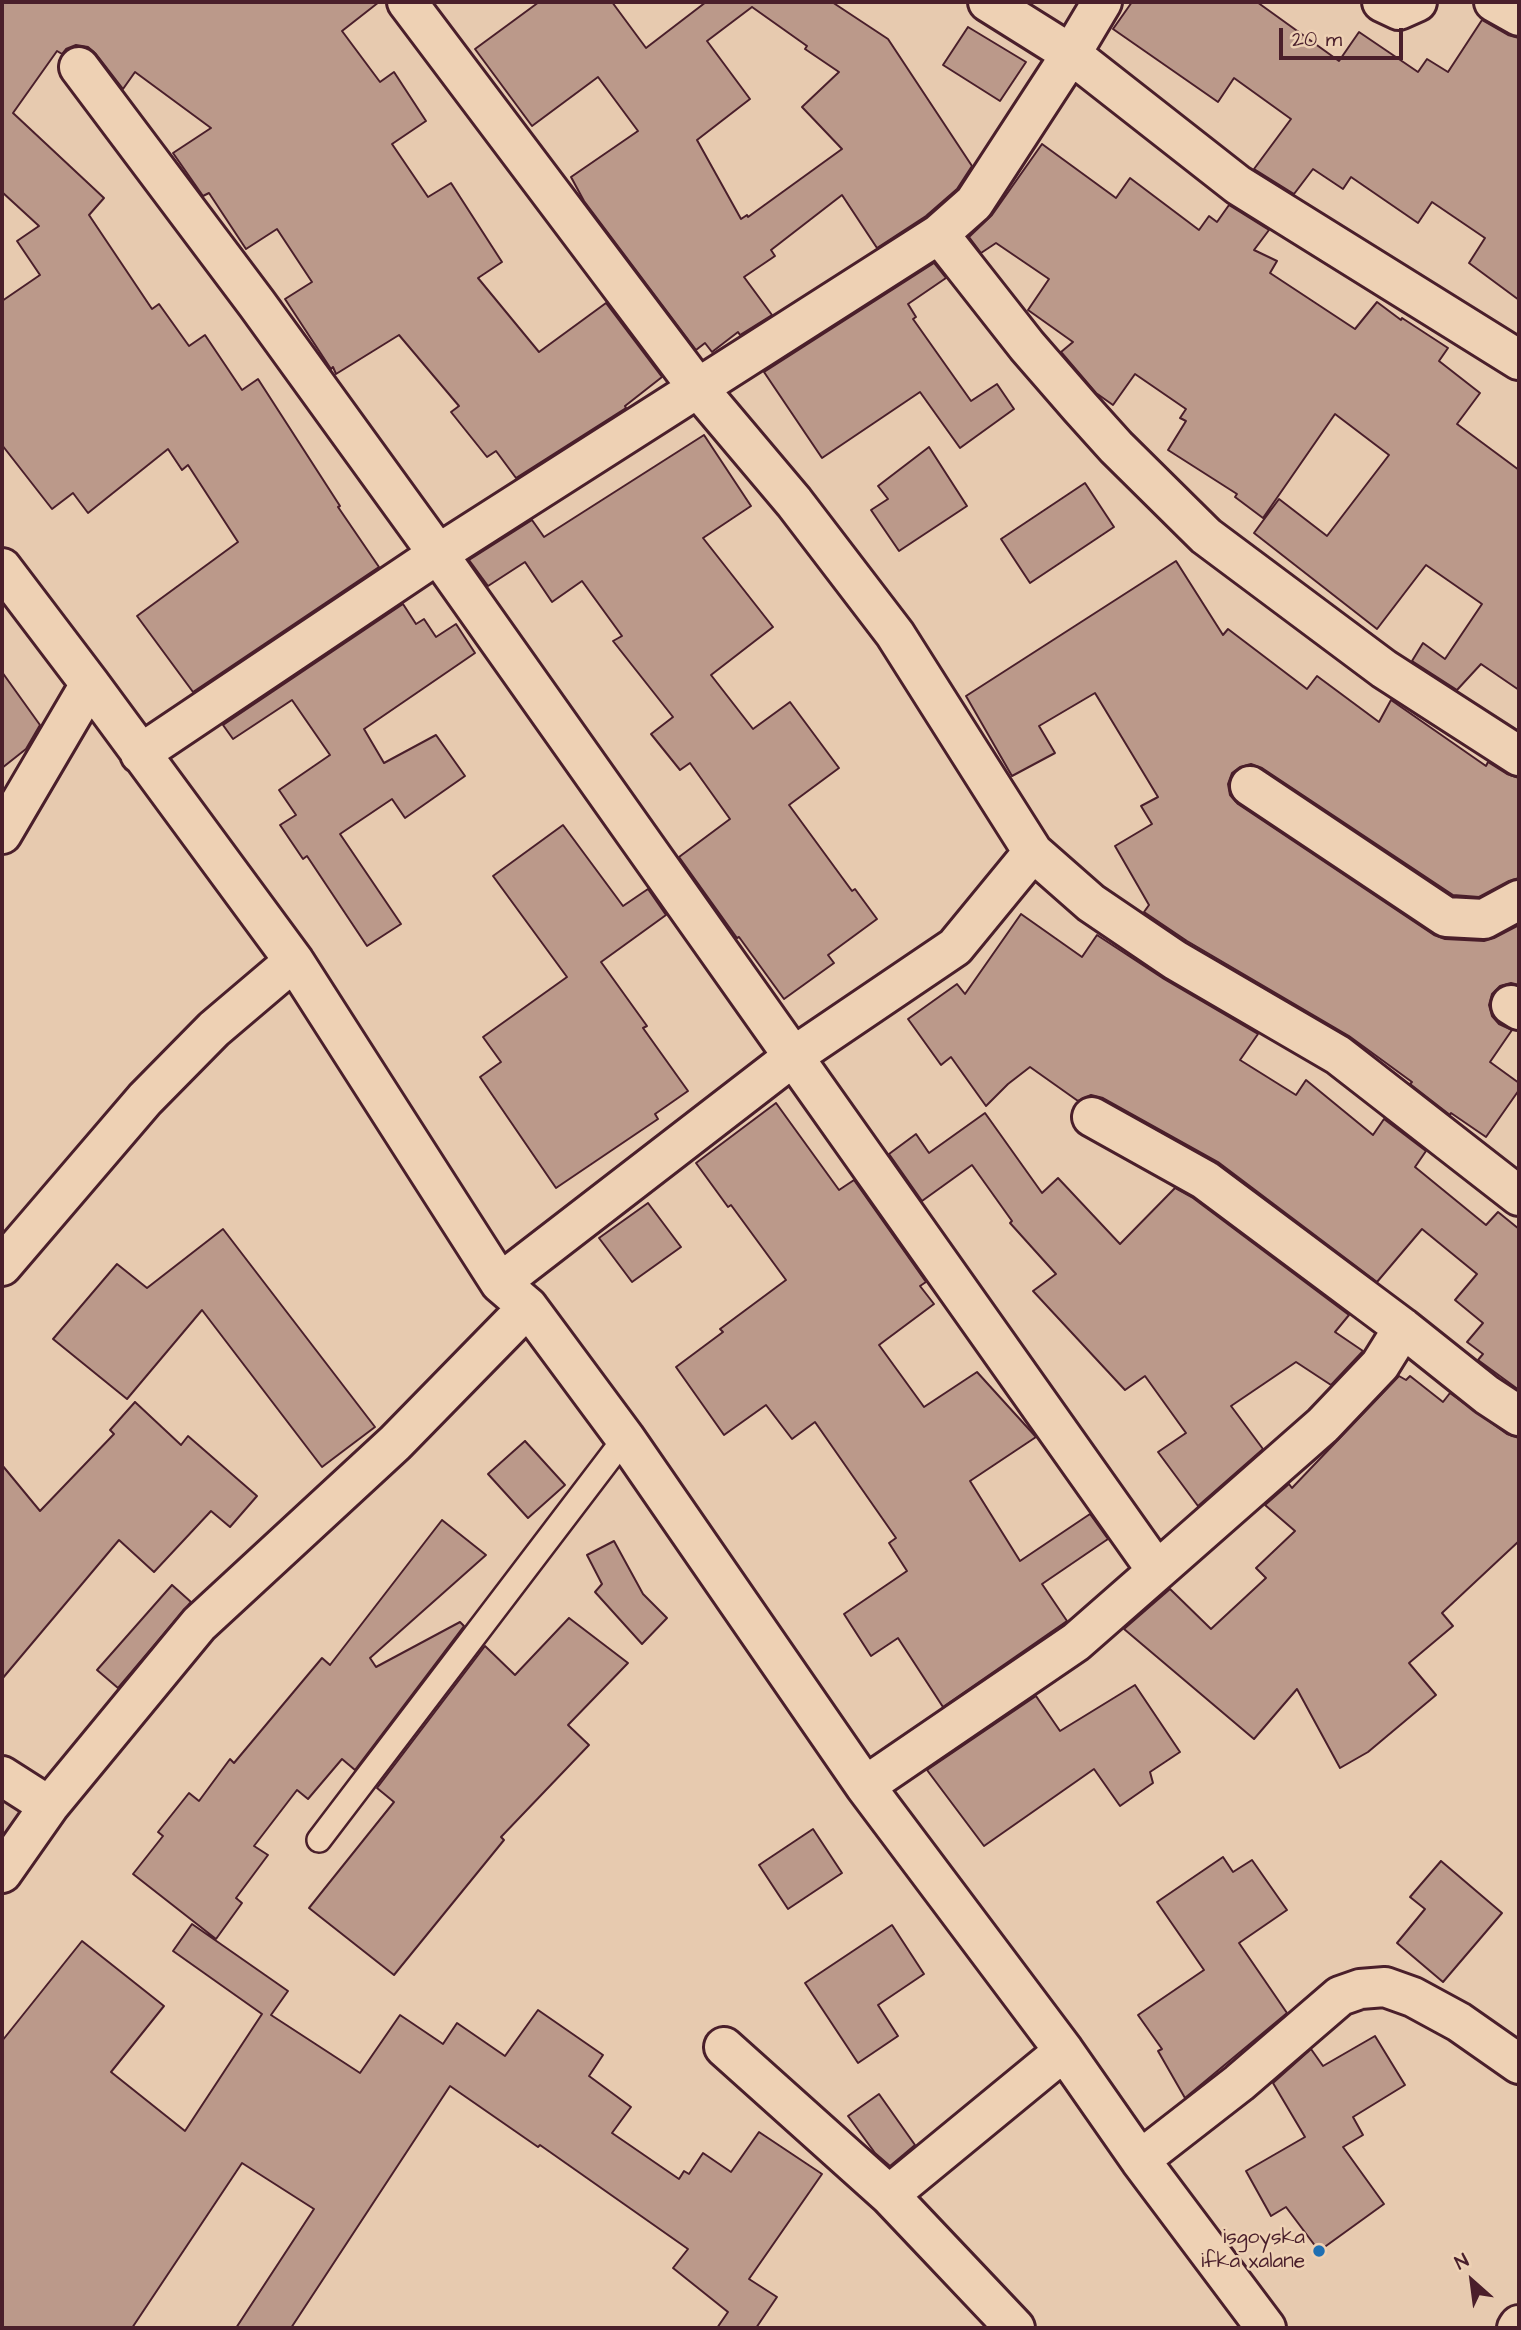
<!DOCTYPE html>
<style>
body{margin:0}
#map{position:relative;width:1521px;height:2330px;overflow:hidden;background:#e7caaf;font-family:"Architects Daughter",sans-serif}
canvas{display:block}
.frame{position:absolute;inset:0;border:4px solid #4a1f2b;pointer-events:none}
.north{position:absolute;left:1437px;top:2246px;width:70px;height:70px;-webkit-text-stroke:5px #eed1b4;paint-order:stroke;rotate:332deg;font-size:19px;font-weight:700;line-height:28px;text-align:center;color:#4a1f2b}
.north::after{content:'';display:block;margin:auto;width:24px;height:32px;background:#4a1f2b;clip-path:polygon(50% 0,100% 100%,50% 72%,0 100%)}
.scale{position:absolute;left:1279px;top:28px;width:124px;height:32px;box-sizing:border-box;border:4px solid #4a1f2b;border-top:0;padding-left:9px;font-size:21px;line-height:24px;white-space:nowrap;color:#4a1f2b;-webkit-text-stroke:5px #eed1b4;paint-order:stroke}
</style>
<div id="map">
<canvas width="1521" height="2330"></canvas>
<div class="frame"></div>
<div class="north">N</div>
<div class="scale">20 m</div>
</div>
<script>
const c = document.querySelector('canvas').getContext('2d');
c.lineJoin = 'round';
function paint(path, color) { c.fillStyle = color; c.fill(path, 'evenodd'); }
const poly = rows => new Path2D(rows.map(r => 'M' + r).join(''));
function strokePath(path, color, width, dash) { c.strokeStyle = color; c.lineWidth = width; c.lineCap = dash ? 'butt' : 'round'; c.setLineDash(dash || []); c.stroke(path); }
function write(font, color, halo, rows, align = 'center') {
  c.font = font + ' "Architects Daughter",sans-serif'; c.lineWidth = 5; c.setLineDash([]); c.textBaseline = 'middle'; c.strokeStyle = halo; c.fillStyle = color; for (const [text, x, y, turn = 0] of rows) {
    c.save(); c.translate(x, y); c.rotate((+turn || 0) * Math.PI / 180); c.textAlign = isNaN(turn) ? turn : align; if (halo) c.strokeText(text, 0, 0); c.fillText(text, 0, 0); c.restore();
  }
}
paint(poly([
 [2,1789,32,1808,2,1845]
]), '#dabba4');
const building = poly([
 [2,2,379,2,342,31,380,82,394,72,426,121,392,144,428,197,451,183,502,262,478,278,539,352,606,303,662,377,625,406,626,408,516,478,496,451,487,457,451,412,459,406,399,335,336,374,333,367,331,369,285,299,312,282,277,229,246,249,209,193,203,196,173,153,211,128,135,72,123,89,96,54,88,47,76,45,66,49,62,54,57,51,13,113,104,198,89,215,152,309,159,304,189,346,205,335,242,390,258,379,340,506,338,507,379,567,193,692,137,616,238,542,188,465,182,470,168,449,88,513,73,493,52,509,2,445,2,301,40,275,17,241,39,226,2,192,2,2],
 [539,2,612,2,646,48,706,2,832,2,888,39,972,166,957,189,926,216,877,248,842,195,771,250,775,256,744,277,772,315,740,335,738,332,712,352,705,343,696,350,584,201,571,177,638,131,598,77,532,126,475,49,539,2],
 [752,7,807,46,805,49,839,72,802,107,842,149,748,217,747,215,741,219,697,140,750,99,707,41,752,7],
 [1132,2,1257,2,1339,61,1359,32,1418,72,1427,59,1448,72,1482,20,1508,35,1519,38,1519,300,1469,263,1485,238,1432,202,1418,223,1351,177,1343,189,1313,169,1294,194,1254,169,1291,119,1234,78,1218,102,1113,29,1132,2],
 [968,27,1026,62,1000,101,943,65,968,27],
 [1042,144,1116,198,1130,178,1199,230,1209,216,1217,222,1229,205,1269,230,1254,250,1277,261,1270,273,1355,329,1377,302,1401,320,1402,318,1448,348,1439,361,1480,393,1457,424,1519,470,1519,690,1481,664,1457,690,1412,661,1423,643,1445,659,1482,604,1426,565,1377,629,1254,533,1279,499,1327,536,1389,455,1335,414,1263,518,1235,497,1237,494,1168,450,1186,421,1180,418,1186,409,1135,374,1113,405,1096,393,1061,352,1073,342,1028,310,1049,279,996,243,981,253,969,237,992,215,1042,144],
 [934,263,946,278,908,304,916,317,913,319,971,401,997,384,1014,409,960,448,920,392,822,458,764,372,934,263],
 [704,435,751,506,703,538,773,627,711,675,753,729,790,702,839,768,789,805,852,891,855,889,877,919,828,955,834,963,784,999,739,937,737,938,679,857,730,819,690,763,680,770,651,734,673,717,613,641,622,636,582,581,552,602,525,562,488,586,469,560,532,520,544,537,704,435],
 [929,447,967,506,899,551,871,510,888,499,878,486,929,447],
 [1085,483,1114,527,1030,583,1001,539,1085,483],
 [1176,561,1223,635,1228,629,1307,689,1317,676,1379,722,1391,700,1486,766,1488,762,1507,774,1519,778,1519,878,1509,881,1479,897,1453,895,1262,768,1251,764,1240,767,1232,773,1228,784,1230,795,1238,804,1434,935,1445,939,1484,941,1494,938,1519,925,1519,985,1511,983,1500,986,1492,994,1489,1005,1492,1016,1499,1024,1512,1030,1490,1062,1519,1083,1519,1090,1486,1137,1451,1113,1450,1115,1410,1084,1412,1082,1349,1036,1187,941,1144,912,1149,905,1115,846,1152,824,1141,806,1158,797,1095,693,1039,726,1055,753,1012,776,966,696,1176,561],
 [403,604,416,624,424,619,436,637,456,624,475,653,364,729,384,763,436,735,465,776,405,818,392,799,340,834,401,924,367,946,307,856,303,859,280,825,296,815,279,790,330,755,292,700,233,739,223,725,403,604],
 [2,672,40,725,26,749,2,768,2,672],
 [563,825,623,906,648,889,666,915,601,962,647,1026,643,1028,688,1091,655,1114,658,1119,556,1188,480,1077,501,1062,483,1037,567,977,493,876,563,825],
 [1021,914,1082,957,1097,935,1164,979,1258,1034,1240,1060,1296,1095,1306,1080,1373,1135,1384,1119,1426,1151,1415,1167,1486,1225,1498,1212,1519,1229,1519,1390,1478,1360,1483,1354,1467,1342,1483,1323,1455,1300,1477,1274,1422,1229,1377,1282,1218,1162,1103,1098,1091,1095,1078,1101,1030,1067,1008,1084,986,1106,951,1057,941,1065,908,1019,957,984,965,994,1021,914],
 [776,1103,839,1190,854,1180,926,1282,920,1286,934,1304,879,1345,924,1407,977,1372,1036,1437,970,1481,1020,1561,1090,1514,1108,1539,1042,1584,1067,1621,943,1707,898,1638,871,1656,844,1614,907,1571,889,1543,896,1538,815,1422,792,1439,766,1405,724,1435,676,1367,723,1332,720,1329,786,1280,731,1205,728,1207,696,1163,776,1103],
 [985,1113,1042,1193,1058,1178,1120,1244,1175,1188,1193,1198,1349,1315,1335,1332,1363,1351,1331,1385,1296,1362,1231,1406,1263,1449,1198,1506,1158,1452,1186,1433,1145,1376,1125,1390,1033,1291,1056,1274,1010,1223,1012,1221,972,1165,922,1201,889,1154,916,1134,929,1153,985,1113],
 [648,1203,681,1247,632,1282,599,1238,648,1203],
 [223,1229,375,1427,322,1467,202,1310,127,1399,53,1339,117,1264,147,1288,223,1229],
 [1399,1376,1406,1380,1410,1376,1443,1402,1450,1393,1507,1434,1519,1438,1519,1541,1442,1613,1453,1626,1409,1663,1436,1695,1368,1752,1340,1768,1297,1689,1254,1739,1124,1629,1170,1589,1211,1629,1266,1578,1256,1568,1295,1531,1265,1505,1289,1484,1292,1488,1399,1376],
 [135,1402,181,1445,188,1436,257,1496,230,1527,211,1511,154,1572,119,1540,2,1679,2,1465,40,1511,114,1434,110,1430,135,1402],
 [525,1441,565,1485,528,1518,488,1474,525,1441],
 [442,1520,486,1555,370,1658,376,1667,460,1622,464,1626,355,1770,342,1759,308,1799,297,1790,254,1846,268,1855,236,1898,242,1903,216,1939,133,1874,163,1836,158,1832,189,1793,199,1801,230,1759,234,1763,322,1658,330,1665,442,1520],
 [614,1541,643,1594,667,1618,642,1644,595,1592,602,1584,587,1555,614,1541],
 [172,1585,191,1602,118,1688,97,1670,172,1585],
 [569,1618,628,1663,568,1725,589,1745,501,1837,504,1840,394,1975,309,1908,394,1802,377,1788,485,1646,515,1675,569,1618],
 [1135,1685,1180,1752,1150,1772,1153,1783,1120,1806,1094,1769,984,1846,927,1770,1036,1696,1060,1731,1135,1685],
 [813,1829,842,1873,788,1909,759,1865,813,1829],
 [1223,1857,1233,1872,1252,1860,1287,1910,1239,1943,1287,2013,1185,2098,1158,2051,1162,2049,1138,2015,1204,1970,1157,1902,1223,1857],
 [1441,1861,1502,1913,1443,1982,1397,1943,1425,1909,1410,1897,1441,1861],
 [192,1924,288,1991,271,2015,360,2073,400,2015,443,2044,457,2023,505,2056,538,2010,603,2055,589,2076,631,2107,612,2133,679,2179,684,2171,689,2174,703,2153,731,2172,759,2132,822,2174,749,2279,777,2297,756,2328,717,2328,728,2312,673,2268,688,2249,540,2145,538,2147,450,2086,291,2328,236,2328,314,2209,242,2163,132,2328,2,2328,2,2041,82,1941,164,2006,111,2072,185,2131,262,2014,173,1951,192,1924],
 [892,1925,924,1974,878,2005,898,2036,858,2063,805,1983,892,1925],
 [1375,2036,1405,2085,1353,2117,1363,2135,1343,2147,1384,2204,1319,2251,1286,2207,1271,2216,1246,2171,1305,2137,1273,2083,1311,2049,1323,2066,1375,2036],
 [879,2094,915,2145,890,2166,875,2153,848,2116,879,2094]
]);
paint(building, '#bb998a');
strokePath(building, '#4a1f2b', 2);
const lane = poly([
 [319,1840,625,1438]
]);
const street = poly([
 [407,2,697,387,794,502,895,634,1033,852,955,947,794,1056,500,1283],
 [988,2,1071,54,1238,185,1519,360],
 [1382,2,1399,10,1417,2],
 [1494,2,1519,16],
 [79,67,257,304,438,554,1157,1571,1076,1642,865,1786],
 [939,234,1027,346,1080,407,1116,447,1206,536,1384,669,1519,756],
 [2,568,90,684,294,961,500,1283,528,1307,625,1438,865,1786,1064,2051,1140,2160,1266,2328],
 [140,754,438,554,939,234,974,203,1071,54,1102,2],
 [1250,786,1446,917,1484,919,1519,900],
 [2,834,90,684],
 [1033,852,1091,903,1175,960,1338,1055,1519,1196],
 [1511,1005,1519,1010],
 [1092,1117,1205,1180,1403,1328],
 [2,1266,145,1099,214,1029,294,961],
 [1157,1571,1323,1425,1380,1365,1403,1328,1487,1395,1519,1416],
 [2,1776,49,1806],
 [2,1873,49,1806,199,1624,395,1443,528,1307],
 [724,2047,889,2195,1015,2328],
 [1140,2160,1239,2083,1340,1996,1360,1989,1385,1987,1413,1997,1459,2022,1519,2064],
 [889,2195,1064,2051]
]);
const primary = poly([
 [1517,2328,1519,2325]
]);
strokePath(lane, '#4a1f2b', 28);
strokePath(street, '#4a1f2b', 44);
strokePath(primary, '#4a1f2b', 44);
strokePath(lane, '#eed1b4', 23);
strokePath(street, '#eed1b4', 38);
strokePath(primary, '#eed1b4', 38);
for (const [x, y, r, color] of [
 [1319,2251,7,"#1f6fb2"]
]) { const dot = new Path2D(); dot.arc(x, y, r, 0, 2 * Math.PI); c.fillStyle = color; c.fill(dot); strokePath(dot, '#eed1b4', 2.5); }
write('21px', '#4a1f2b', '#eed1b4', [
 ["isgoyska",1305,2239],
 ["ifka xalane",1305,2263]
], 'right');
</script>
